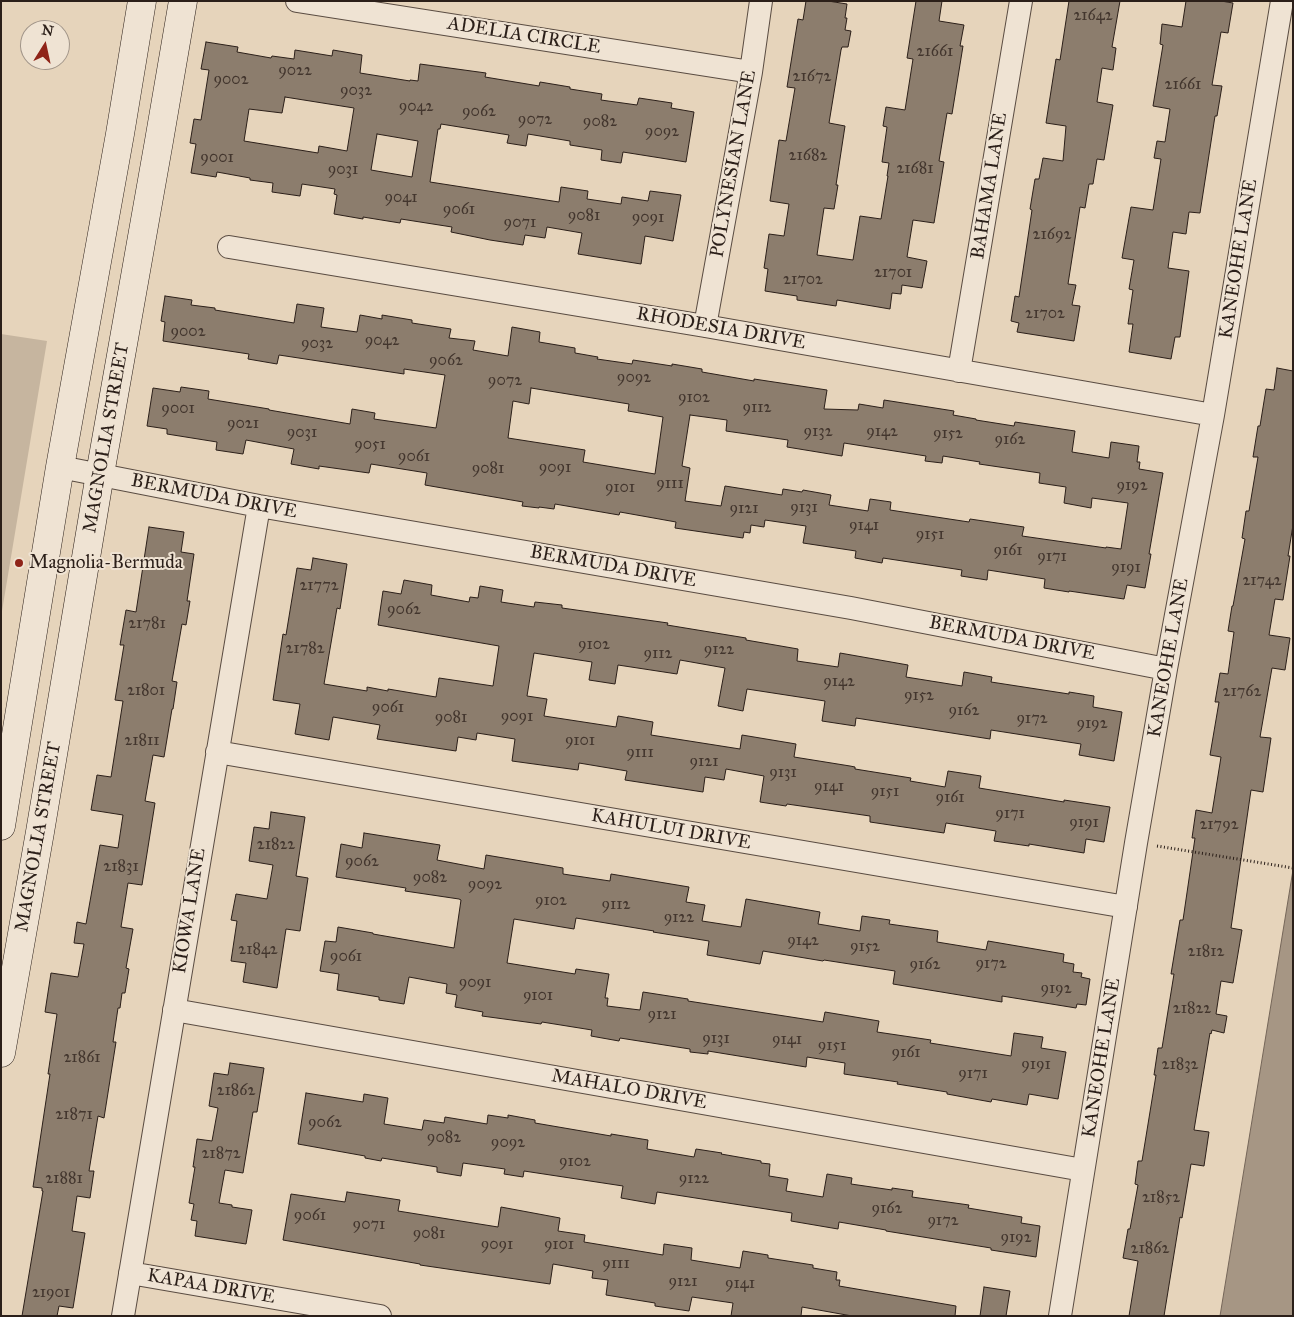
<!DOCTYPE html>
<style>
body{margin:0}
#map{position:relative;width:1294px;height:1317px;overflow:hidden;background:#e6d4bb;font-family:"IM FELL Great Primer",serif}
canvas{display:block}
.frame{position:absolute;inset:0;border:2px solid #2b1f19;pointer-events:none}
.north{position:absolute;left:20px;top:20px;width:50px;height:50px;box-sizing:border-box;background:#efe3d3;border:1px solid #a19589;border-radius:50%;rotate:10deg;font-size:14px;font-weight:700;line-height:20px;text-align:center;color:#2b1f19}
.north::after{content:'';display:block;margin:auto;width:18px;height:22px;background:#8f2418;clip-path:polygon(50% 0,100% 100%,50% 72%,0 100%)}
</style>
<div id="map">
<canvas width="1294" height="1317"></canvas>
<div class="frame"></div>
<div class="north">N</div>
</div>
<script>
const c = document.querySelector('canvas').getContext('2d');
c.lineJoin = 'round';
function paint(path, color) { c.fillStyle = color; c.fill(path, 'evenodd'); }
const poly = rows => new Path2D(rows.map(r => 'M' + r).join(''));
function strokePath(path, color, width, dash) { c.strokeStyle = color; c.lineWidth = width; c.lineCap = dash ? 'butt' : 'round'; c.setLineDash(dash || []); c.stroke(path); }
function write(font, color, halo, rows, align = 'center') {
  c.font = font + ' "IM FELL Great Primer",serif'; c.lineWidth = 4; c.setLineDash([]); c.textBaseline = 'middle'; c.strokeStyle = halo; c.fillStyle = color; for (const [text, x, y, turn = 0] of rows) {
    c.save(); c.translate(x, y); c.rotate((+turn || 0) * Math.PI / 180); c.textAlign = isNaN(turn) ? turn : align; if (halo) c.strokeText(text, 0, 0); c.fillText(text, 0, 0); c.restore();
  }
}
paint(poly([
 [1,334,47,341,1,617]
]), '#c6b59f');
const water = poly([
 [1293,870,1293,1316,1220,1316,1293,870]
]);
paint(water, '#a69684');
strokePath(water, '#756659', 1);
const building = poly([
 [806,1,828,1,847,4,845,18,847,18,845,30,851,31,848,47,842,47,841,50,829,123,845,126,836,185,838,185,834,209,824,208,817,255,853,260,860,216,881,219,888,176,887,176,889,163,882,162,887,127,883,126,886,107,905,110,913,59,907,58,916,1,942,1,939,21,964,25,960,46,963,46,952,114,947,113,939,161,944,162,934,223,913,220,907,257,927,261,922,288,902,285,901,294,892,293,890,309,837,300,836,306,797,300,797,296,765,291,768,269,764,268,769,234,784,236,789,204,770,201,779,140,786,141,795,88,787,87,798,19,803,20,806,1],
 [1069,1,1120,1,1112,47,1116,48,1113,70,1102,68,1097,102,1113,105,1104,160,1097,159,1093,184,1089,184,1085,208,1080,207,1068,284,1076,285,1072,305,1080,306,1074,341,1017,332,1019,323,1011,321,1015,296,1019,297,1032,210,1030,209,1035,179,1039,179,1043,158,1063,161,1066,126,1046,123,1056,59,1060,60,1069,1],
 [1186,1,1221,1,1233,3,1228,33,1221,32,1212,85,1222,86,1217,116,1215,116,1200,213,1189,212,1186,234,1173,232,1168,268,1189,271,1180,337,1175,337,1171,359,1129,352,1133,324,1128,324,1133,290,1129,289,1134,260,1122,258,1131,207,1153,210,1161,159,1154,158,1157,141,1165,142,1170,109,1153,106,1163,45,1160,44,1162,24,1182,27,1186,1],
 [206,42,238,47,237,52,271,58,272,56,294,59,295,50,332,56,333,50,362,55,360,73,410,81,410,80,418,81,420,64,486,73,485,77,539,86,540,82,570,87,570,89,602,94,601,100,637,105,639,98,672,103,671,108,694,112,686,162,623,152,621,163,601,160,602,150,570,145,570,141,528,134,526,146,507,143,509,135,441,124,440,129,438,129,430,182,559,202,561,187,588,191,587,199,621,204,622,197,648,201,650,191,681,195,673,241,645,236,641,264,578,254,582,233,547,227,545,238,525,235,523,245,490,240,451,232,452,227,401,219,400,223,363,217,363,219,334,214,337,195,334,194,335,189,302,184,300,196,272,192,273,183,250,180,250,178,217,172,216,177,191,173,196,144,190,143,194,119,201,120,209,70,201,69,206,42],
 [285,97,354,108,347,151,319,146,318,153,244,141,249,109,282,113,285,97],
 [377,134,418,141,412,177,371,170,377,134],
 [165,296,192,300,191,305,215,308,215,310,294,323,297,304,324,308,321,327,357,332,360,315,382,319,382,315,412,320,412,323,451,329,449,338,475,341,473,350,508,356,512,327,540,332,539,342,575,348,575,353,598,357,597,359,632,364,633,360,672,366,672,364,702,369,702,372,754,381,754,379,827,390,824,409,858,410,859,404,883,408,884,400,954,411,953,415,976,419,976,420,1014,426,1015,422,1075,431,1072,452,1109,458,1111,442,1139,446,1137,462,1140,462,1139,469,1163,473,1149,554,1151,554,1145,588,1127,585,1124,599,1069,591,1069,592,1044,588,1045,579,988,570,987,580,961,576,962,570,883,558,882,563,855,558,856,551,803,543,806,526,765,520,764,527,751,525,750,533,744,532,743,538,675,528,676,522,620,512,619,515,555,504,554,509,539,507,539,508,522,506,523,502,425,485,427,473,371,464,369,473,319,466,319,469,291,464,294,449,246,440,243,454,216,450,217,442,167,434,167,429,147,426,153,388,180,392,181,387,209,391,208,399,269,409,269,410,350,424,352,409,375,413,374,419,436,428,445,375,404,369,404,374,279,355,277,364,248,359,249,354,163,341,165,322,161,321,165,296],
 [531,388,629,404,628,411,663,417,655,474,583,462,585,450,508,438,513,401,529,404,531,388],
 [690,415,727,420,726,431,788,440,787,447,842,456,844,443,926,456,925,461,942,463,943,456,980,462,979,464,1040,473,1039,483,1066,487,1064,503,1091,508,1092,498,1128,503,1121,549,1106,547,1106,548,1022,536,1024,527,970,519,969,522,890,510,891,502,870,499,868,511,829,505,831,495,803,490,802,492,783,489,782,495,725,486,721,506,685,501,690,468,682,466,690,415],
 [1277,368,1293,371,1293,525,1288,556,1290,556,1283,600,1275,599,1269,635,1290,638,1285,670,1272,668,1260,737,1271,738,1263,792,1251,790,1231,928,1242,930,1233,983,1221,981,1216,1014,1227,1016,1224,1033,1212,1030,1211,1034,1210,1033,1194,1130,1209,1132,1204,1166,1191,1164,1182,1218,1180,1217,1164,1316,1129,1316,1138,1261,1123,1258,1128,1229,1130,1229,1138,1185,1135,1184,1138,1161,1142,1161,1156,1075,1154,1075,1158,1048,1162,1048,1174,974,1171,974,1180,920,1183,920,1195,838,1192,838,1196,810,1212,813,1221,757,1210,755,1219,702,1215,702,1220,673,1228,674,1234,632,1228,631,1232,606,1233,606,1245,539,1242,538,1246,511,1249,511,1258,457,1253,457,1258,426,1260,426,1266,389,1274,390,1277,368],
 [149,527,184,532,181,552,194,554,187,601,190,601,186,625,182,624,172,681,177,682,173,709,172,709,164,757,153,755,145,801,155,803,142,885,128,883,121,927,133,929,126,968,129,969,125,993,122,993,120,1008,118,1008,113,1042,116,1042,104,1118,98,1116,89,1171,94,1171,90,1198,77,1196,72,1231,85,1233,73,1308,59,1306,57,1316,22,1316,43,1191,42,1191,42,1188,33,1187,50,1074,48,1074,57,1014,45,1012,51,973,78,977,84,944,74,943,77,922,86,924,100,845,118,848,123,815,91,810,97,775,111,777,123,701,115,700,124,645,120,645,126,610,136,612,149,527],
 [313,558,347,564,340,609,337,608,324,684,367,691,367,687,388,691,388,689,436,697,439,678,493,686,499,646,378,625,383,591,401,594,404,580,432,585,431,595,469,602,470,597,478,598,480,586,503,590,501,602,534,607,535,602,562,605,562,608,668,623,667,625,746,638,746,640,798,649,797,661,838,667,840,653,908,665,906,677,962,686,964,672,992,677,991,682,1069,694,1069,692,1094,696,1093,707,1122,712,1114,761,1079,755,1081,744,991,730,990,739,856,718,855,726,822,721,825,701,747,689,743,711,718,706,725,668,680,660,677,674,618,665,615,684,589,680,592,662,534,653,527,696,547,699,544,716,616,727,618,716,653,722,651,735,740,749,742,735,796,744,794,757,850,766,855,767,855,769,911,778,910,781,945,787,948,771,981,776,979,788,1064,802,1064,800,1110,807,1104,842,1086,839,1084,853,1029,844,1029,846,994,841,996,831,946,823,944,833,870,822,870,816,787,804,786,806,760,802,764,776,726,769,724,780,705,777,703,792,625,780,627,771,579,763,578,770,512,761,515,739,477,733,476,740,458,737,456,751,377,739,380,725,333,717,329,740,295,734,300,704,273,700,283,634,286,635,297,568,311,570,313,558],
 [271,812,305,817,296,876,308,878,300,931,286,929,277,988,243,982,246,963,231,961,237,921,231,920,236,894,267,899,273,865,249,861,254,827,269,829,271,812],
 [364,833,440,845,437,860,484,869,486,855,563,868,563,874,610,881,611,874,689,887,686,902,705,905,702,921,741,927,746,899,820,912,818,924,860,931,862,916,890,920,889,924,938,931,937,942,986,950,988,941,1064,954,1063,962,1074,964,1073,972,1082,973,1081,977,1090,979,1086,1005,1077,1004,1076,1008,1002,996,1002,1002,893,984,895,971,824,960,823,961,763,951,760,964,707,955,709,941,653,932,654,931,576,918,574,929,514,919,507,963,575,974,576,969,609,974,605,998,608,998,607,1006,640,1010,643,992,688,999,688,1001,823,1022,825,1012,879,1021,877,1032,931,1040,930,1043,1011,1056,1014,1033,1043,1037,1041,1048,1066,1052,1058,1099,1029,1094,1027,1105,992,1099,991,1102,947,1094,947,1092,897,1084,898,1082,844,1074,845,1063,807,1057,806,1067,708,1051,708,1054,690,1052,690,1049,620,1038,619,1041,591,1036,592,1030,542,1022,541,1024,482,1016,483,1012,455,1007,457,995,446,993,447,984,409,977,404,1004,379,1000,379,997,337,990,339,974,320,971,325,941,336,942,338,927,373,933,373,934,454,948,461,900,459,899,405,891,406,888,336,877,341,844,362,848,364,833],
 [230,1063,264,1068,257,1112,253,1112,243,1173,225,1170,219,1203,232,1205,232,1207,252,1210,246,1244,195,1236,197,1221,191,1220,194,1204,189,1203,195,1167,193,1167,197,1139,212,1141,218,1108,209,1106,214,1073,228,1075,230,1063],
 [306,1093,363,1102,364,1094,388,1098,384,1124,422,1130,424,1120,444,1123,445,1117,487,1124,488,1115,508,1118,508,1115,535,1120,535,1123,611,1136,611,1134,648,1140,647,1149,694,1157,696,1149,722,1153,721,1154,761,1161,761,1163,770,1164,769,1176,788,1179,786,1191,823,1197,827,1174,852,1178,851,1184,892,1190,892,1188,913,1191,912,1197,969,1205,968,1208,1022,1217,1021,1223,1040,1226,1036,1257,991,1250,991,1248,886,1231,886,1230,839,1222,838,1229,791,1221,792,1213,657,1192,655,1204,621,1198,623,1186,524,1171,523,1177,504,1174,505,1169,463,1163,461,1176,437,1172,437,1167,382,1158,381,1161,365,1158,365,1156,298,1144,306,1093],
 [347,1192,400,1200,398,1211,498,1227,501,1207,560,1218,558,1231,585,1235,584,1242,663,1255,664,1244,692,1248,691,1260,740,1268,743,1251,768,1255,768,1258,813,1265,813,1268,837,1272,836,1280,840,1280,839,1286,956,1306,955,1316,852,1316,802,1307,801,1316,731,1316,733,1303,692,1297,689,1311,655,1306,655,1303,606,1295,608,1280,592,1278,593,1271,553,1264,550,1284,420,1265,420,1264,283,1240,291,1194,345,1202,347,1192],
 [984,1287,1010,1291,1006,1316,980,1316,984,1287]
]);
paint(building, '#8c7d6d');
strokePath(building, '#2b1f19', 1);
const minor = poly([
 [297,1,751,72],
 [229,247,705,326,1213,415],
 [705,326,751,72,761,1],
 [959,371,1021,1],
 [60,467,259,506,851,608,1166,669],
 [217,752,1126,907],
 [174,1010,1083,1170],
 [130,1273,380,1316],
 [123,1316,259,506],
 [1060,1316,1136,843,1166,669,1213,415,1282,1]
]);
const secondary = poly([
 [1,826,60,467,120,134,142,1],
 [1,1053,40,832,100,474,159,141,183,1]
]);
strokePath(minor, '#5a4c42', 24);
strokePath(secondary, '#2b1f19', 29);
strokePath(poly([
 [1157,846,1293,868]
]), '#2b1f19', 3, [1, 2.5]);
strokePath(minor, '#efe3d3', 22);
strokePath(secondary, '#efe3d3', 28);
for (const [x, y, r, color] of [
 [19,563,5,"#8f2418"]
]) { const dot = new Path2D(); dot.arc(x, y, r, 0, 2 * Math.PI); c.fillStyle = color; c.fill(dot); strokePath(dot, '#efe3d3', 2); }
write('16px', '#43362e', null, [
 ["21642",1093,16],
 ["21661",935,52],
 ["9022",295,71],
 ["21672",812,77],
 ["9002",231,80],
 ["21661",1183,85],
 ["9032",356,91],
 ["9042",416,107],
 ["9062",479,112],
 ["9072",535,120],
 ["9082",600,122],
 ["9092",662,132],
 ["21682",808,156],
 ["9001",217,158],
 ["21681",915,169],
 ["9031",343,170],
 ["9041",401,198],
 ["9061",459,210],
 ["9081",584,216],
 ["9091",648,218],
 ["9071",520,223],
 ["21692",1052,235],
 ["21701",893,273],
 ["21702",803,280],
 ["21702",1045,314],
 ["9002",188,332],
 ["9042",382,341],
 ["9032",317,344],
 ["9062",446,361],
 ["9092",634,378],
 ["9072",505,381],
 ["9102",694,398],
 ["9112",757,408],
 ["9001",178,409],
 ["9021",243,424],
 ["9132",818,432],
 ["9142",882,432],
 ["9031",302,433],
 ["9152",948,434],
 ["9162",1010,440],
 ["9051",370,445],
 ["9061",414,457],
 ["9091",555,468],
 ["9081",488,469],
 ["9111",670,484],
 ["9192",1132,486],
 ["9101",620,488],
 ["9131",804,508],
 ["9121",744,509],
 ["9141",864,526],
 ["9151",930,535],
 ["9161",1008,551],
 ["9171",1052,557],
 ["9191",1126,568],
 ["21742",1262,581],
 ["21772",319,586],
 ["9062",404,610],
 ["21781",147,624],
 ["9102",594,645],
 ["21782",305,649],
 ["9122",719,650],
 ["9112",658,654],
 ["9142",839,682],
 ["21801",146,691],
 ["21762",1242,692],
 ["9152",919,696],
 ["9061",388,708],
 ["9162",964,711],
 ["9091",517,717],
 ["9081",451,718],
 ["9172",1032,719],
 ["9192",1092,724],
 ["21811",142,741],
 ["9101",580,741],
 ["9111",640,753],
 ["9121",704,762],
 ["9131",783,773],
 ["9141",829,787],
 ["9151",885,792],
 ["9161",950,798],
 ["9171",1010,814],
 ["9191",1084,823],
 ["21792",1219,825],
 ["21822",276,845],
 ["9062",362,862],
 ["21831",121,867],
 ["9082",430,878],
 ["9092",485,885],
 ["9102",551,901],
 ["9112",616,905],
 ["9122",679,918],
 ["9142",803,941],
 ["9152",865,947],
 ["21842",258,950],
 ["21812",1206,952],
 ["9061",346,957],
 ["9172",991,964],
 ["9162",925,965],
 ["9091",475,983],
 ["9192",1056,989],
 ["9101",538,996],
 ["21822",1192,1009],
 ["9121",662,1015],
 ["9131",716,1039],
 ["9141",787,1040],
 ["9151",832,1046],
 ["9161",906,1053],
 ["21861",82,1058],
 ["9191",1036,1065],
 ["21832",1180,1065],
 ["9171",973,1074],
 ["21862",236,1091],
 ["21871",74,1115],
 ["9062",325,1123],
 ["9082",444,1138],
 ["9092",508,1143],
 ["21872",221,1154],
 ["9102",575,1162],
 ["21881",64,1179],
 ["9122",694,1179],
 ["21852",1161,1198],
 ["9162",887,1209],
 ["9061",310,1216],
 ["9172",943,1221],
 ["9071",369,1225],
 ["9081",429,1234],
 ["9192",1016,1238],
 ["9091",497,1245],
 ["9101",559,1245],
 ["21862",1150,1249],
 ["9111",616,1264],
 ["9121",683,1282],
 ["9141",740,1284],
 ["21901",51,1293]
]);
write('19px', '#2b1f19', '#efe3d3', [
 ["ADELIA CIRCLE",524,36,9],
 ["POLYNESIAN LANE",734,164,-80],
 ["BAHAMA LANE",990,186,-81],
 ["KANEOHE LANE",1239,259,-81],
 ["RHODESIA DRIVE",721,329,10],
 ["MAGNOLIA STREET",107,438,-80],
 ["BERMUDA DRIVE",214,497,11],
 ["BERMUDA DRIVE",613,567,10],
 ["BERMUDA DRIVE",1012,639,11],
 ["KANEOHE LANE",1169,658,-80],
 ["KAHULUI DRIVE",671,830,10],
 ["MAGNOLIA STREET",39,837,-80],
 ["KIOWA LANE",190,911,-81],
 ["KANEOHE LANE",1102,1058,-81],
 ["MAHALO DRIVE",629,1090,10],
 ["KAPAA DRIVE",211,1287,10]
]);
write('19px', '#2b1f19', '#efe3d3', [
 ["Magnolia-Bermuda",29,563]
], 'left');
</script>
